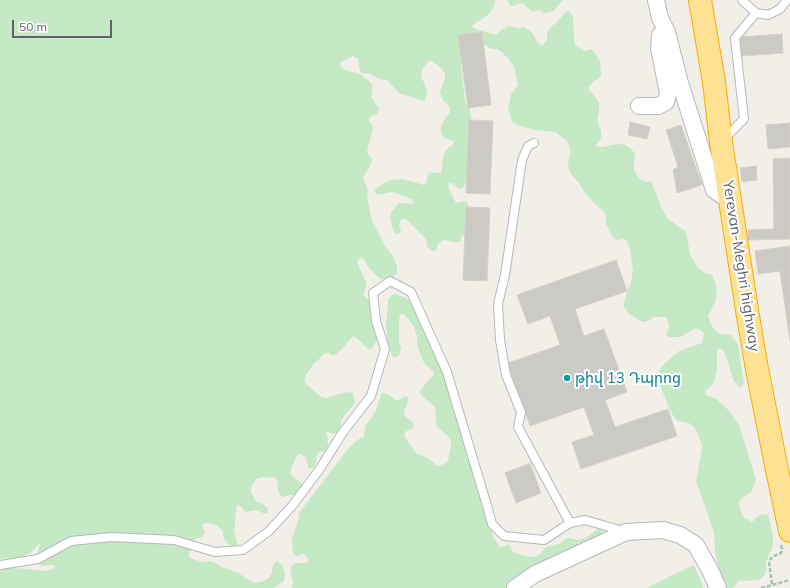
<!DOCTYPE html>
<meta charset="utf-8">
<style>
body{margin:0}
#map{position:relative;width:790px;height:588px;overflow:hidden;background:#f1efe8;font-family:Mulish,sans-serif}
canvas{display:block}
.scale{position:absolute;left:12px;top:20px;width:100px;height:18px;box-sizing:border-box;border:2px solid #5f6368;border-top:0;padding-left:5px;font-size:12px;line-height:14px;white-space:nowrap;color:#5f6368;-webkit-text-stroke:3px #fff;paint-order:stroke}
</style>
<div id="map">
<canvas width="790" height="588"></canvas>
<div class="scale">50 m</div>
</div>
<script>
const c = document.querySelector('canvas').getContext('2d');
c.lineJoin = 'round';
function paint(path, color) { c.fillStyle = color; c.fill(path, 'evenodd'); }
const poly = rows => new Path2D(rows.map(r => 'M' + r).join(''));
function strokePath(path, color, width, dash) { c.strokeStyle = color; c.lineWidth = width; c.lineCap = dash ? 'butt' : 'round'; c.setLineDash(dash || []); c.stroke(path); }
function write(font, color, halo, rows, align = 'center') {
  c.font = font + ' Mulish,"Noto Sans Armenian",sans-serif'; c.lineWidth = 4; c.setLineDash([]); c.textBaseline = 'middle'; c.strokeStyle = halo; c.fillStyle = color; for (const [text, x, y, turn = 0] of rows) {
    c.save(); c.translate(x, y); c.rotate((+turn || 0) * Math.PI / 180); c.textAlign = isNaN(turn) ? turn : align; if (halo) c.strokeText(text, 0, 0); c.fillText(text, 0, 0); c.restore();
  }
}
paint(poly([
 [0,0,496,0,493,8,489,14,474,24,471,27,495,35,508,26,519,28,523,27,526,28,532,32,537,42,542,46,547,40,547,33,553,25,556,23,566,12,569,11,573,17,574,38,575,45,585,51,592,49,600,61,601,76,599,78,593,82,588,88,590,91,595,97,599,103,599,110,597,121,601,131,601,138,597,144,596,147,604,147,611,145,619,144,626,145,634,152,635,155,634,163,634,170,640,180,647,182,651,181,662,209,668,219,686,232,690,254,697,267,705,273,712,275,715,282,717,292,715,303,708,316,710,323,714,329,720,334,731,335,738,344,743,378,744,383,742,386,739,387,734,381,725,354,723,350,720,348,717,350,717,370,713,384,705,391,706,395,716,399,722,404,730,412,739,425,756,480,752,490,750,493,743,497,739,502,740,510,743,517,752,522,761,514,768,515,769,518,773,536,773,544,772,548,766,562,766,572,764,576,759,580,739,581,733,588,725,588,715,553,714,532,696,481,702,449,702,444,695,428,689,423,678,421,675,419,669,408,658,380,660,369,665,363,679,351,702,343,704,334,702,331,696,328,680,337,669,337,666,334,669,327,669,324,666,317,655,317,645,322,641,321,632,316,629,314,624,307,624,303,627,291,630,286,633,271,630,248,627,241,624,239,616,240,613,237,606,224,606,216,604,212,588,197,583,190,579,183,571,174,569,170,568,162,571,151,567,141,555,132,535,130,517,125,513,123,509,113,508,109,511,94,518,85,515,70,514,66,507,57,498,49,491,49,479,41,460,41,461,66,465,101,470,111,472,122,467,178,464,187,460,189,452,183,449,183,448,186,451,193,456,203,466,201,471,211,467,229,459,242,455,242,444,240,440,242,438,244,436,251,432,251,427,247,426,240,423,236,406,219,402,219,399,224,401,231,398,234,395,233,393,229,390,217,391,213,398,204,401,203,412,204,413,201,411,199,393,192,386,193,378,195,375,193,375,190,378,187,384,183,391,180,403,179,424,185,427,182,428,174,430,172,434,173,441,173,444,153,449,147,453,145,454,142,450,140,446,139,443,136,441,133,441,125,450,112,450,108,448,105,442,99,440,92,445,78,445,74,441,68,432,61,429,61,426,64,422,70,421,76,427,90,426,97,424,101,421,100,399,93,387,80,379,79,370,74,362,73,360,70,358,59,353,56,343,61,340,63,341,67,343,69,361,75,370,82,372,85,372,93,371,96,379,109,378,112,376,115,373,115,368,120,371,123,373,129,367,150,368,154,372,160,370,166,363,178,368,191,367,198,372,220,385,246,392,255,397,266,397,273,394,276,388,279,380,279,369,268,362,257,359,259,357,262,366,282,366,286,364,292,364,296,376,306,380,317,380,324,377,339,372,349,368,349,357,338,353,336,343,348,335,355,331,355,329,353,325,353,317,361,314,363,306,375,304,382,321,397,328,398,338,394,349,392,353,393,355,403,341,420,341,427,336,433,333,434,326,431,326,434,328,437,328,448,327,451,319,452,317,455,316,463,313,468,309,469,306,459,303,455,300,454,297,456,295,459,290,472,292,476,305,486,297,497,293,495,290,495,283,497,280,495,277,488,278,484,277,480,274,477,270,478,263,477,256,479,252,485,251,492,256,502,263,504,268,509,267,513,263,513,256,510,246,512,240,506,237,505,234,531,239,548,237,551,226,542,223,535,223,532,218,526,208,523,204,523,202,526,205,533,201,538,197,538,194,540,205,549,189,551,189,556,192,559,202,562,210,561,213,562,224,568,238,573,254,583,261,582,268,579,272,573,273,565,275,562,278,561,283,567,285,574,284,581,274,588,0,588,0,571,4,569,11,568,27,569,42,571,54,569,55,566,52,565,41,566,36,560,39,547,43,541,30,553,19,558,12,560,5,558,0,559],
 [507,0,563,0,553,11,550,12,546,13,539,10,536,11,532,12,524,4,520,3,513,6,510,6],
 [393,294,397,294,407,299,419,308,435,345,470,461,472,472,476,479,491,526,493,537,499,546,502,547,509,544,512,550,514,553,529,557,537,556,540,554,545,548,548,546,559,544,568,538,579,540,586,538,598,529,601,529,603,532,602,536,590,543,578,543,577,553,516,588,292,588,293,581,290,572,292,565,295,563,306,563,309,560,304,554,301,554,298,556,294,555,292,548,292,540,294,532,298,522,299,513,347,450,357,440,364,437,365,426,376,411,379,400,382,393,386,393,395,400,399,400,405,396,408,397,408,401,404,411,404,415,413,423,414,427,405,432,404,436,415,452,417,454,428,458,436,465,439,466,442,465,448,461,451,445,451,441,449,437,437,427,436,423,435,407,421,395,420,392,422,388,434,374,433,371,424,363,418,348,417,337,414,326,404,314,400,314,399,321,399,341,401,348,399,355,397,357,393,357,388,347,386,327,388,299],
 [694,565,704,588,649,588,648,587]
]), '#c5e8c5');
const building = poly([
 [482,32,491,105,468,108,458,35,482,32],
 [782,34,783,53,742,56,740,37,782,34],
 [469,120,493,121,490,194,466,193,469,120],
 [630,122,650,127,647,139,628,135,630,122],
 [790,123,790,147,768,149,766,125,790,123],
 [681,125,702,185,677,193,673,170,678,167,666,130,681,125],
 [790,158,790,239,748,240,748,230,774,229,773,159,790,158],
 [756,166,757,180,742,182,740,168,756,166],
 [466,207,490,208,487,281,463,280,466,207],
 [790,246,790,341,780,271,758,274,755,251,790,246],
 [616,260,627,291,575,309,584,336,604,329,627,392,605,400,615,427,668,409,677,436,581,469,572,442,594,435,584,407,530,426,508,363,560,345,550,316,528,324,517,295,616,260],
 [530,463,541,493,516,503,505,473,530,463]
]);
paint(building, '#cccac5');
strokePath(building, '#d6d1c6', 1);
const lane = poly([
 [742,0,756,13,768,15,780,9,787,0],
 [724,139,744,119,735,38,756,13],
 [534,143,528,146,522,160,505,275,498,304,500,340,506,375,521,412,518,427,570,523],
 [0,565,38,559,71,541,111,537,174,540,215,552,243,550,269,531,292,506,319,470,343,432,371,396,385,349,376,321,373,293,390,281,411,292,447,372,488,509,492,524,504,536,544,540,570,523,585,520,623,531]
]);
const street = poly([
 [656,0,660,18,667,32,680,83,714,190,730,201],
 [639,106,658,106,666,102,668,93,659,48,660,35,667,32],
 [515,588,535,574,626,532,663,530,680,535,696,545,710,570,718,588]
]);
const highway = poly([
 [700,0,714,82,721,142,747,310,757,369,776,465,790,531]
]);
strokePath(lane, '#b5b8bc', 10);
strokePath(street, '#b5b8bc', 18);
strokePath(highway, '#f9ab00', 24);
strokePath(poly([
 [772,584,769,562,772,557,781,553,782,549,781,544],
 [761,588,790,580]
]), '#9cc7a9', 2.5, [4, 2]);
strokePath(lane, '#fff', 8);
strokePath(street, '#fff', 16);
strokePath(highway, '#fde293', 22);
for (const [x, y, r, color] of [
 [567,378,4,"#0f9aa8"]
]) { const dot = new Path2D(); dot.arc(x, y, r, 0, 2 * Math.PI); c.fillStyle = color; c.fill(dot); strokePath(dot, '#fff', 1.5); }
write('15px', '#5f6368', '#fff', [
 ["Yerevan-Meghri highway",741,266,81]
]);
write('15px', '#0d838f', '#fff', [
 ["թիվ 13 Դպրոց",575,378]
], 'left');
</script>
